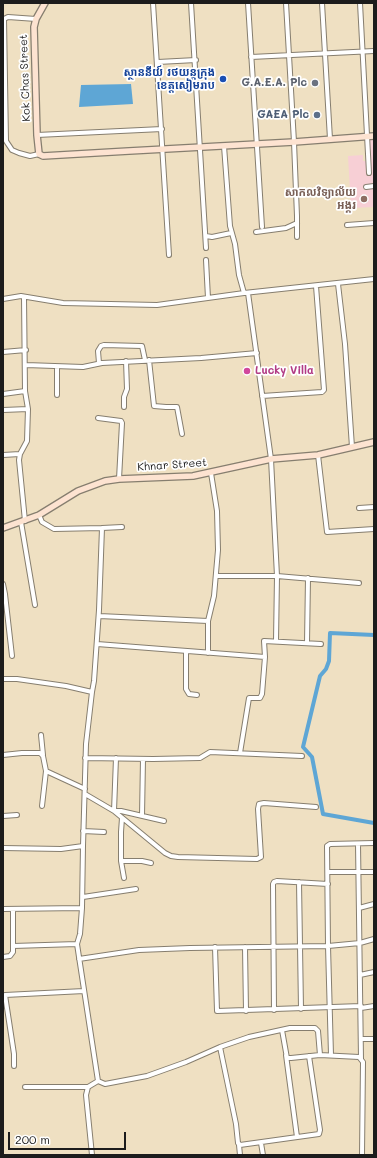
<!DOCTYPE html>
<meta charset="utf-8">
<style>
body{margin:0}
#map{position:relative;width:377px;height:1158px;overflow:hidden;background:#efe0c2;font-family:Mali,sans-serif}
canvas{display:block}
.frame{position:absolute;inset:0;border:4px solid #1c1c1c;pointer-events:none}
.scale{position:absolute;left:8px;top:1132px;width:118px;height:18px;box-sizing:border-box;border:2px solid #1c1c1c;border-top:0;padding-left:5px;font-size:12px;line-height:14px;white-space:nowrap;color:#1c1c1c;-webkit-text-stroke:3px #fff;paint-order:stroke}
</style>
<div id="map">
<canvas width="377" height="1158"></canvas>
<div class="frame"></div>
<div class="scale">200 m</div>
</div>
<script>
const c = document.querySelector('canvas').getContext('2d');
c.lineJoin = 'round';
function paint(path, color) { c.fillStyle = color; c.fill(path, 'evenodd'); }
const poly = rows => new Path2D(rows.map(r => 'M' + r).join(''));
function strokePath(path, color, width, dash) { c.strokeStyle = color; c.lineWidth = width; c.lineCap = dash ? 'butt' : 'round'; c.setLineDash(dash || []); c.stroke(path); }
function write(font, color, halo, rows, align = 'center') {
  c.font = font + ' Mali,"Noto Sans Khmer",sans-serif'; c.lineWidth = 3.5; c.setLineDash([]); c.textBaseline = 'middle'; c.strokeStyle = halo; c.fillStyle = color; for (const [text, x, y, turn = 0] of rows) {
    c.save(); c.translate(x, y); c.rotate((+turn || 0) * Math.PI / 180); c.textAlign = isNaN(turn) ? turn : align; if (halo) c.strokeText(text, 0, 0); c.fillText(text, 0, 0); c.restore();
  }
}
paint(poly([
 [368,137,374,137,374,207,351,208,348,156,363,155,363,161,368,161]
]), '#f7cfd5');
paint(poly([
 [131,84,133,104,79,107,81,85]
]), '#5ea6d5');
strokePath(poly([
 [374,635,330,633,329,661,326,669,320,676,303,747,312,757,323,814,374,823]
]), '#5ea6d5', 4);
const street = poly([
 [153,3,169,255],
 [191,3,206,248],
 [248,3,262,227],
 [286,3,294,142,297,216,297,237],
 [322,3,330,139],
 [360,3,369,173],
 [36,19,8,17,4,19,6,141,12,150,19,153,30,156,39,154],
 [251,57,374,51],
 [158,62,196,60],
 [37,135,162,129],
 [224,146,230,226,235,244,239,275,244,293],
 [366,187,374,186],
 [347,225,374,223],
 [256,232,286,228,297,223],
 [206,236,212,237,231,233],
 [206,260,208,298],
 [338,284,345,344,352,447],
 [248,293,271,459,277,576,276,641],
 [24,297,25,391,28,409,27,441,20,454,19,460,25,521],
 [3,299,21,296,63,303,157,305,244,293,374,279],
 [3,352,26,350],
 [149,360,154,406,166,407,177,407,182,434],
 [99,363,98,351,101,346,104,345,142,346,145,360],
 [26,365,83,367,102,363,201,358,257,353],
 [57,367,57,395],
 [3,394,25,391],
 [262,396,322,392,324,390,316,286],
 [124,407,124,397,127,389,126,361],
 [3,410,28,409],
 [98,418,121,421,122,423,119,479],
 [3,455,20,454],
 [318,455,327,532,374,529],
 [359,508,374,507],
 [39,515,42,522,54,529,102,528,99,610,94,681,92,692,86,744,83,846,82,908,80,934,77,944,98,1081],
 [21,522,35,605],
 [102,528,122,527],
 [217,576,277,576,359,583],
 [3,584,5,594,12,656],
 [99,616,208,621,214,596,218,550,217,511,211,473],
 [307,643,308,578],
 [97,644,265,657],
 [186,651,186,689,189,694,197,695],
 [208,653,208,621],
 [3,679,17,679,66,686,92,692],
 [41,735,43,755],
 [240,753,249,698,260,698,262,694,265,657,264,641,321,644],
 [3,755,22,753,40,753,43,756,46,771,42,806],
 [85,758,153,759,200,758,210,752,302,756],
 [116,758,114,811,165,853,171,856,178,857,257,859,261,857,258,809,259,804,264,803,316,807],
 [46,771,85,789],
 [85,794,114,811,121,811,164,821],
 [3,816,17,815],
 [142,816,143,759],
 [122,818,121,832,121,861,124,878],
 [83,831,104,832],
 [358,844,361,1059],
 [3,848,61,849,83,846],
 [121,861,142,861,151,863],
 [328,872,374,872],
 [299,882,301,1009],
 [83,897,136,889],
 [359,908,374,904],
 [3,909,82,908],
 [13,946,77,944],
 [215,947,217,1011,361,1006],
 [245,947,246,1011],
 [3,957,10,956,13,952,13,909],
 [79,959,139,950,190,948,328,946,360,943,374,939],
 [360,975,374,972],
 [361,1008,374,1006],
 [274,1010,273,884,274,882,277,881,328,884],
 [282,1030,287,1058,291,1058,320,1055],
 [361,1039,374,1039],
 [220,1047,236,1124,238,1143,240,1145,319,1134,320,1130,309,1056],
 [286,1055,297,1137],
 [331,1055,328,946,327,846,330,844,374,843],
 [14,1066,14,1054,5,995,84,991],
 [98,1081,105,1084,147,1076,186,1062,220,1047,249,1037,290,1028,315,1028,318,1031,320,1055,359,1057,363,1062,362,1155],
 [25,1087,88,1087],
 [261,1143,263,1155],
 [239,1145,240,1155],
 [92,1155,86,1095,88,1087,98,1081]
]);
const secondary = poly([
 [45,3,36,19,34,27,37,135,39,154,43,156,129,151,294,142,374,136],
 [3,528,39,515,78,491,105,481,119,479,193,476,271,459,318,455,374,442]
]);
strokePath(street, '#867e6f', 6);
strokePath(secondary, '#867e6f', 8);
strokePath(street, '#fff', 4);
strokePath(secondary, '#fde3d1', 5.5);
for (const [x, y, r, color] of [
 [223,79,4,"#1a4fb4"],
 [315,83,4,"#6b7280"],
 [317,115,4,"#5c6f8a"],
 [364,199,4,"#8d6e63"],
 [247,371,4,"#d1479c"]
]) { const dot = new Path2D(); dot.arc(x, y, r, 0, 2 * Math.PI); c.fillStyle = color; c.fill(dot); strokePath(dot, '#fff', 1.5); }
write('bold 11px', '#164399', '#fff', [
 ["ស្ថាននីយ៍ រថយន្តក្រុង",215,73],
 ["ខេត្តសៀមរាប",215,86]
], 'right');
write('11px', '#1c1c1c', '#fff', [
 ["Kok Chas Street",25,78,-92],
 ["Khnar Street",172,465,-4]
]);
write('bold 11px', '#5b616d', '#fff', [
 ["G.A.E.A. Plc",307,83]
], 'right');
write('bold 11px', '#4e5e75', '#fff', [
 ["GAEA Plc",309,115]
], 'right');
write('bold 11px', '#785e54', '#fff', [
 ["សាកលវិទ្យាល័យ",356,193],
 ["អង្គរ",356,206]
], 'right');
write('bold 11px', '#b23c85', '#fff', [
 ["Lucky Villa",255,371]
], 'left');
</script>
